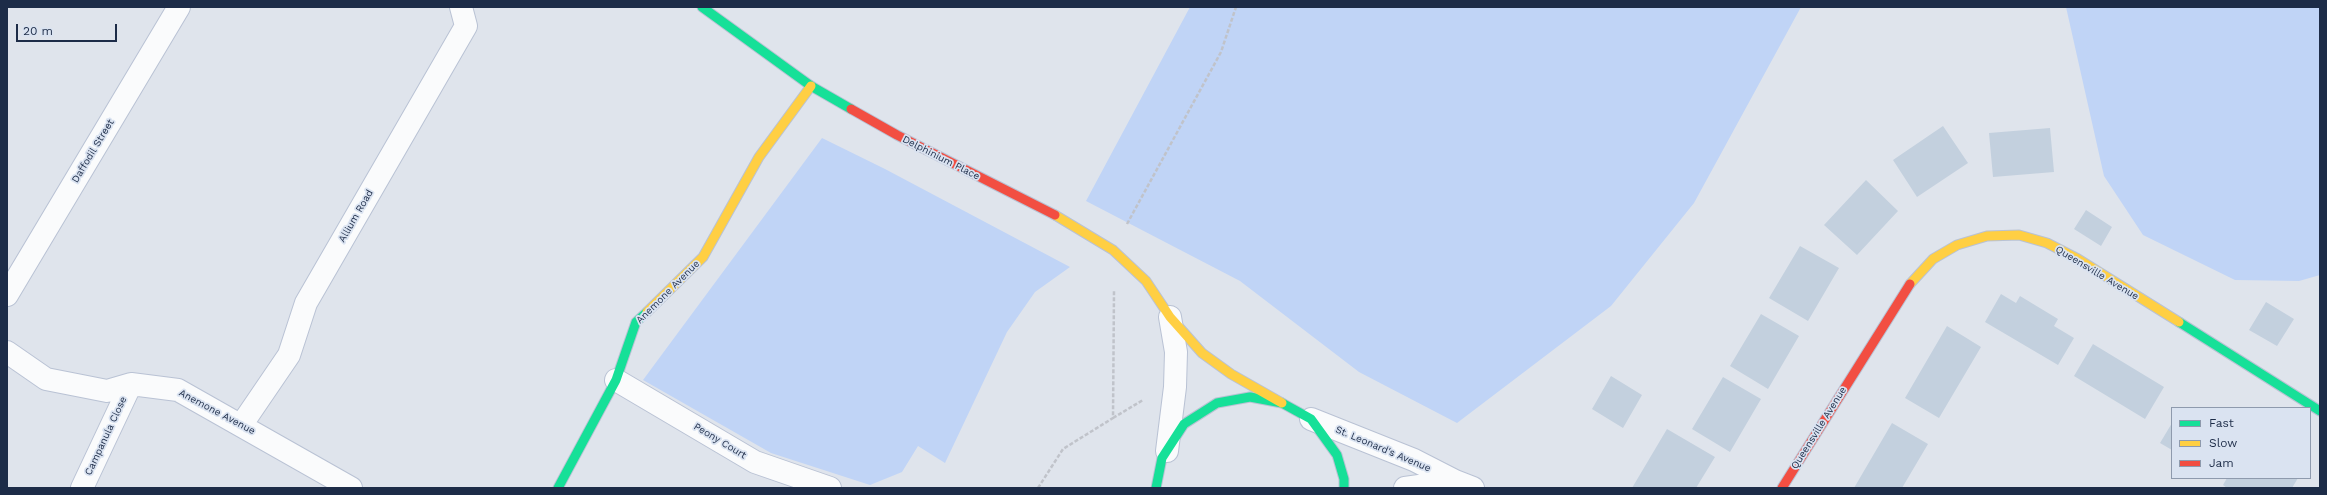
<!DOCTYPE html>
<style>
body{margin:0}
#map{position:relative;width:2327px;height:495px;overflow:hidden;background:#dfe4ec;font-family:"Work Sans",sans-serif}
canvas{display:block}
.frame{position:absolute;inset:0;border:8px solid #1d2c48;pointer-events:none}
.legend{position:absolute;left:2171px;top:407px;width:140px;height:72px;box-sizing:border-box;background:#dae3f1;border:1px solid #8e9aad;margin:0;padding:5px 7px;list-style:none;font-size:12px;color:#1d2c48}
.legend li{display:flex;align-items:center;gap:8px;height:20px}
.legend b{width:20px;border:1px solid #8e9aad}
.scale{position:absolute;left:16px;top:24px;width:101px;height:18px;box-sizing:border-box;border:2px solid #1d2c48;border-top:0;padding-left:5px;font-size:12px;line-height:14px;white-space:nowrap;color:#1d2c48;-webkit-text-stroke:3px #dae3f1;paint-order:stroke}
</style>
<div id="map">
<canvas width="2327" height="495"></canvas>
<div class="frame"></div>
<ul class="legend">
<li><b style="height:5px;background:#16e098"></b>Fast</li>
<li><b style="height:5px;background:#ffcf43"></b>Slow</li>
<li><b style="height:5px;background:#f24e42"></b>Jam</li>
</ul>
<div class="scale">20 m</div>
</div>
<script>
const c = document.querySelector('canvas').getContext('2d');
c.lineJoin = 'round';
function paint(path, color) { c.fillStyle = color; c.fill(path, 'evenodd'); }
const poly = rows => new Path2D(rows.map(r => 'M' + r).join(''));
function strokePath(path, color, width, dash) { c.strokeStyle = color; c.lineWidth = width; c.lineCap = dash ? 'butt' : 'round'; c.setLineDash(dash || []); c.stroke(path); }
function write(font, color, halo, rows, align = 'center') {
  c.font = font + ' "Work Sans",sans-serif'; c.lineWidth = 3.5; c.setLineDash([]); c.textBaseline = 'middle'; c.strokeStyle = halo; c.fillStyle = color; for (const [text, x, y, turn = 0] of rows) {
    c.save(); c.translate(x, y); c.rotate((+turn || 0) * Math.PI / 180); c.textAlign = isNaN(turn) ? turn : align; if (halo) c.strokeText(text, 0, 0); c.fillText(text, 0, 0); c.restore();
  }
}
paint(poly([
 [1190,7,1801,7,1694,203,1611,306,1457,423,1359,372,1240,281,1086,201],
 [2066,7,2320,7,2320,275,2299,281,2235,280,2143,235,2104,176],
 [822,138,885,169,1070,267,1035,292,1007,332,945,463,918,446,902,472,870,485,771,453,643,380]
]), '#c0d4f6');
paint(poly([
 [1943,126,1968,163,1917,197,1893,160],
 [2050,128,2054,172,1993,177,1989,133],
 [1866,180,1898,211,1857,255,1824,225],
 [2086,210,2112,227,2101,246,2074,229],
 [1800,246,1839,268,1808,321,1769,298],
 [2001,294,2016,303,2020,296,2058,319,2054,326,2074,338,2058,365,1985,322],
 [2266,302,2294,319,2277,346,2249,330],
 [1761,314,1799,336,1768,389,1730,366],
 [1947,326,1981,347,1939,418,1905,398],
 [2093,344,2164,387,2145,419,2074,376],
 [1611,376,1642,395,1623,428,1592,409],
 [1723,377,1761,399,1730,452,1692,429],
 [1892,423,1928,444,1902,488,1854,488],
 [2172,423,2172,450,2160,443],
 [1667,429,1715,457,1696,488,1632,488],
 [2227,478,2298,478,2292,488,2227,488,2223,485]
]), '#c3d0de');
const street = poly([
 [7,295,179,7],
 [7,352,46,379,107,391,131,384,178,390,351,488],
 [616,380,755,462,830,488],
 [1311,419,1414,460,1455,481,1473,488],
 [242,424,289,355,306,303,466,26,461,7],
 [1167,451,1175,387,1176,352,1170,317],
 [82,488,131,384],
 [1405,488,1455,481]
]);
const fast = poly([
 [702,7,811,86,851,109],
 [2179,322,2320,411],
 [558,488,616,380,636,322,647,312],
 [1156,488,1162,458,1184,424,1217,403,1250,397,1282,403,1311,419,1337,455,1344,479,1344,488]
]);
const slow = poly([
 [1055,215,1113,250,1146,281,1170,317,1202,353,1231,374,1282,403],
 [1910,284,1933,259,1957,245,1987,236,2019,235,2047,243,2078,259,2179,322],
 [647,312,703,257,759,157,811,86]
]);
const jam = poly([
 [851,109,897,135,1055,215],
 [1782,488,1910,284]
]);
strokePath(street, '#b9c2d4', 24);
strokePath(fast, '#b9c2d4', 11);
strokePath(slow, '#b9c2d4', 11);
strokePath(jam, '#b9c2d4', 11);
strokePath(poly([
 [1127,224,1221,52,1236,7],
 [1113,418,1143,400],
 [1038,488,1063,449,1113,418,1114,291]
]), '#c0c3ca', 2.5, [4, 2]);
strokePath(street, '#fafbfc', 22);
strokePath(fast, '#16e098', 9);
strokePath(slow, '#ffcf43', 9);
strokePath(jam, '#f24e42', 9);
write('10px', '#1d2c48', '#dae3f1', [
 ["Daffodil Street",93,151,-59],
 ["Delphinium Place",941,158,27],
 ["Allium Road",356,216,-60],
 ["Queensville Avenue",2097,273,31],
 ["Anemone Avenue",668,292,-45],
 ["Anemone Avenue",217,412,28],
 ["Queensville Avenue",1819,428,-58],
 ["Campanula Close",106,436,-65],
 ["Peony Court",720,441,31],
 ["St. Leonard's Avenue",1383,449,23]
]);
</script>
